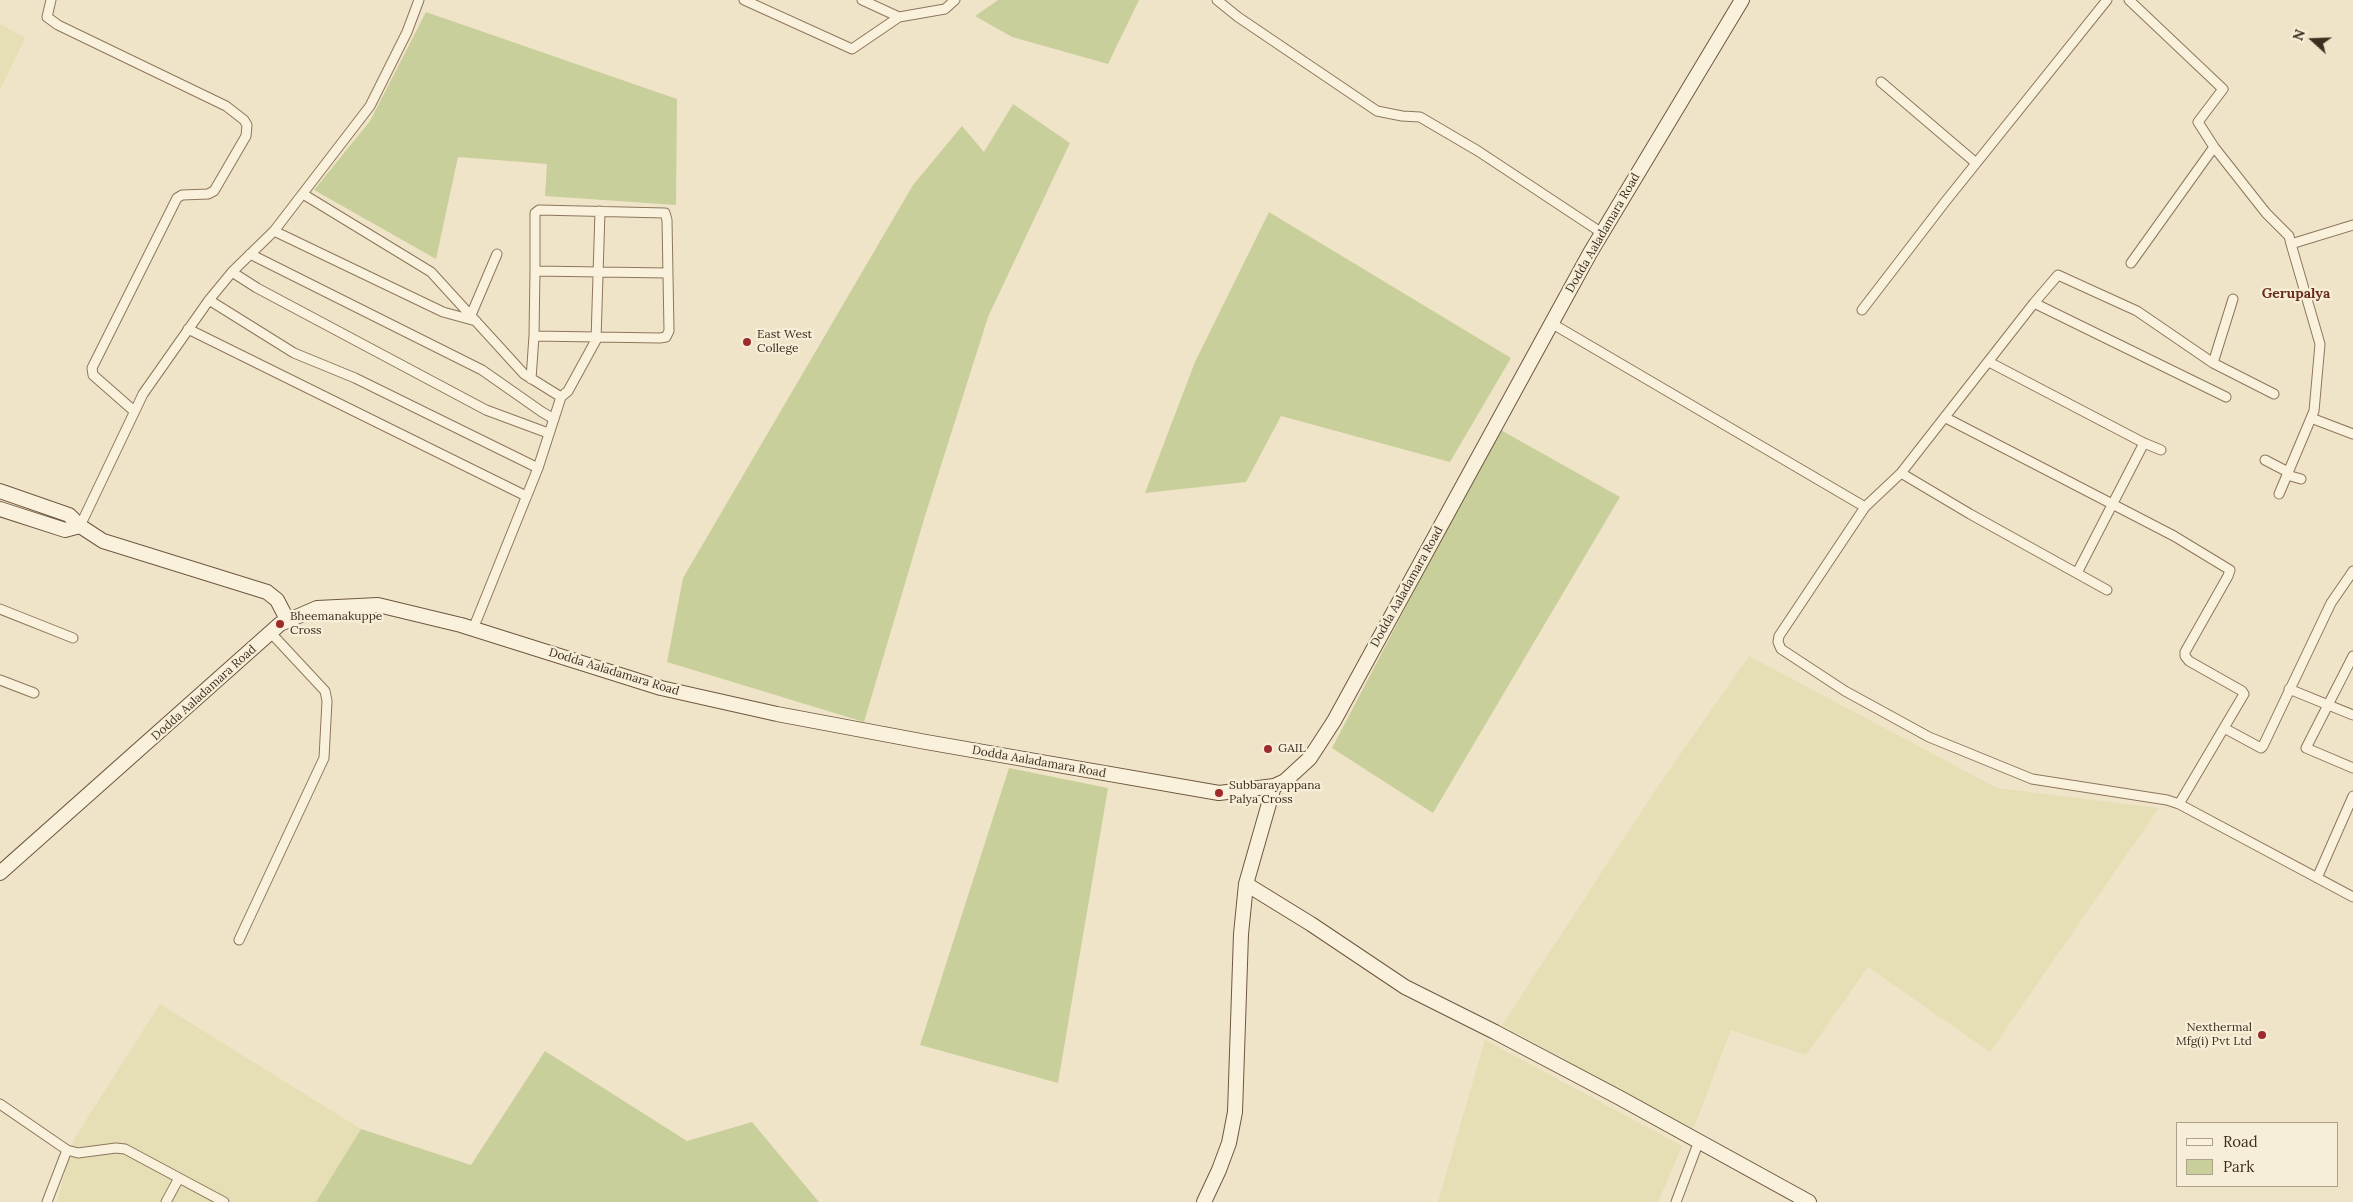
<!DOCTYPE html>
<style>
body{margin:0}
#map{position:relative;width:2353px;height:1202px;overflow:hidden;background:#f0e4c8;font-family:Lora,serif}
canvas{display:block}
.legend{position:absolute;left:2176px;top:1122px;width:162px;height:65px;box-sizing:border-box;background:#f7eed8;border:1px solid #ada18e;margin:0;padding:6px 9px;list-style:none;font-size:15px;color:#3d2e20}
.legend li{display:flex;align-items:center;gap:10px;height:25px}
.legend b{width:25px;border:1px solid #ada18e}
.north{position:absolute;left:2288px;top:15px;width:50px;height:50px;-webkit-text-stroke:4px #f7eed8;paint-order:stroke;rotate:290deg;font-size:14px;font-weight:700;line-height:20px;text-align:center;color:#3d2e20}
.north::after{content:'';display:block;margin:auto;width:18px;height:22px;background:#3d2e20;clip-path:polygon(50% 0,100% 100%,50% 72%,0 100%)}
</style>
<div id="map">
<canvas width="2353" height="1202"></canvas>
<ul class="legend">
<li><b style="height:6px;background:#faf1dc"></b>Road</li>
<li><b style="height:14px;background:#c9cf9b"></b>Park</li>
</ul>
<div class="north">N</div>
</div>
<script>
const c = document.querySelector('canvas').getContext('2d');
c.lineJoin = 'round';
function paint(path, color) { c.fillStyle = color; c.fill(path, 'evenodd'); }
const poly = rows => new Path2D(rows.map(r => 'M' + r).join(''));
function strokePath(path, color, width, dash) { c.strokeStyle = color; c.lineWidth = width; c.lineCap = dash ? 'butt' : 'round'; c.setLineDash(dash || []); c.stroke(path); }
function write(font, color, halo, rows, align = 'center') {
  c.font = font + ' Lora,serif'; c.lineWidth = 4.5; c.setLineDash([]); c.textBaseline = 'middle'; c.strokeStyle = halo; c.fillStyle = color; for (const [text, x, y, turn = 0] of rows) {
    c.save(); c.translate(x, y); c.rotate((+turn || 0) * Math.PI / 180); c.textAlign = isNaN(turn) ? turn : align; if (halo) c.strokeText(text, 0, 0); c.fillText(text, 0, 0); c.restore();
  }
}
paint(poly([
 [0,24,25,38,0,90],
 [1749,656,1997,788,2159,808,1990,1052,1868,967,1806,1055,1731,1030,1693,1130,1502,1025,1656,789],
 [160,1004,361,1129,316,1202,57,1202,74,1139],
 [1485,1040,1682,1146,1658,1202,1438,1202]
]), '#e6deb5');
paint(poly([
 [998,0,1139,0,1108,64,1012,37,975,16],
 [426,12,677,99,676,205,545,196,547,164,458,157,436,259,314,190,370,121],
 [1013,104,1070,143,988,317,925,516,864,722,667,662,683,578,913,185,962,126,984,152],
 [1269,212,1511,358,1450,462,1281,416,1246,482,1145,493,1195,362],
 [1499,429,1620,497,1433,813,1332,748],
 [1009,768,1108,788,1058,1083,920,1045],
 [545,1051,687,1141,752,1122,819,1202,316,1202,361,1129,471,1165]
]), '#c9cf9b');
const street = poly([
 [51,0,47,17,58,25,226,106,244,120,247,125,246,136,214,191,208,194,182,195,177,198,92,368,93,375,134,411],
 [744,0,852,49,899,17,945,9,955,0],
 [862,0,899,17],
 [1217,0,1238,17,1377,111,1402,116,1420,117,1478,151,1602,233],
 [2129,0,2223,89,2198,122,2214,147,2266,213,2289,236,2291,244,2320,344,2314,411,2279,494],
 [1881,82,1976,163],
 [303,194,431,272,524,374,561,397],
 [274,231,443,312,476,321],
 [2291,244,2353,225],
 [250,254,482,370,542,412,554,419],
 [2131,263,2214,147],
 [535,271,534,336,660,338,666,337,669,331,667,220,665,213,539,210,535,213,535,271,667,273],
 [232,272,257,288,486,410,548,433],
 [209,300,294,353,355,378,538,468],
 [2034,303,2226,397],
 [1862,310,1945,202,2107,0],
 [471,315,497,254],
 [1551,323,1865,507],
 [188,329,526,496],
 [1989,362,2144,443,2161,450],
 [2213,363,2233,299],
 [531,379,534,336],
 [2274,394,2213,363,2137,311,2058,275,2034,303,1901,473,1865,507,1779,636,1778,642,1781,649,1845,691,1929,737,2032,779,2167,800,2179,804,2353,897],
 [1946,418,2174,536,2230,570,2228,576,2185,652,2185,656,2189,661,2242,691,2244,694,2179,804],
 [2311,418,2353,434],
 [2265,460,2288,472],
 [1901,473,1970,514,2107,590],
 [2287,475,2301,479],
 [80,526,143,394,209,300,232,272,274,231,370,106,407,32,419,0],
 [2077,573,2144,443],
 [0,609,73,638],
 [473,629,538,468,561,397,568,391,596,340,600,211],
 [2353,656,2306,748,2353,768],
 [0,680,34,693],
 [2289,689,2353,715],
 [2224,728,2261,748,2263,746,2331,603,2353,571],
 [2317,878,2353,796],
 [239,940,324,758,327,701,325,691,271,633],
 [0,1104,67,1150,78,1153,116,1148,125,1149,224,1202],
 [47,1202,67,1150],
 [166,1202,179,1178],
 [1676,1202,1699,1141]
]);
const secondary = poly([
 [0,491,69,515,80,526,103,541,267,592,277,600,288,621],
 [0,509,65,530,80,526],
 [0,873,280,624,317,608,378,605,461,625,661,688,777,714,926,742,1219,793,1274,786,1285,781,1310,758,1334,721,1590,253,1742,0],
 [1246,884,1311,924,1405,987,1495,1032,1620,1098,1809,1202],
 [1204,1202,1219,1170,1229,1143,1235,1112,1241,934,1246,884,1274,786]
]);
strokePath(street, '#8d765c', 11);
strokePath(secondary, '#6f573f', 16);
strokePath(street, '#faf1dc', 9);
strokePath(secondary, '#faf1dc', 14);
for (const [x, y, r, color] of [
 [747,342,5,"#9e2a2b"],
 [280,624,5,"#9e2a2b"],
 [1268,749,5,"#9e2a2b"],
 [1219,793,5,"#9e2a2b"],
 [2262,1035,5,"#9e2a2b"]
]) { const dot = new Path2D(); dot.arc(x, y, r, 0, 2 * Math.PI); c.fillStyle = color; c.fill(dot); strokePath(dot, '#f7eed8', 2); }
write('12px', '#3d2e20', '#f7eed8', [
 ["Dodda Aaladamara Road",1603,233,-60],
 ["Dodda Aaladamara Road",1407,587,-61],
 ["Dodda Aaladamara Road",614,672,17],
 ["Dodda Aaladamara Road",204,693,-42],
 ["Dodda Aaladamara Road",1039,762,10]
]);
write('12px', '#3d2e20', '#f7eed8', [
 ["East West",757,335],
 ["College",757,349],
 ["Bheemanakuppe",290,617],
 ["Cross",290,631],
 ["GAIL",1278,749],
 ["Subbarayappana",1229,786],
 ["Palya Cross",1229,800],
 ["Nexthermal",2252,1028,"right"],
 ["Mfg(i) Pvt Ltd",2252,1042,"right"]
], 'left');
write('bold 14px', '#6b2e1e', '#f7eed8', [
 ["Gerupalya",2296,294]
]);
</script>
